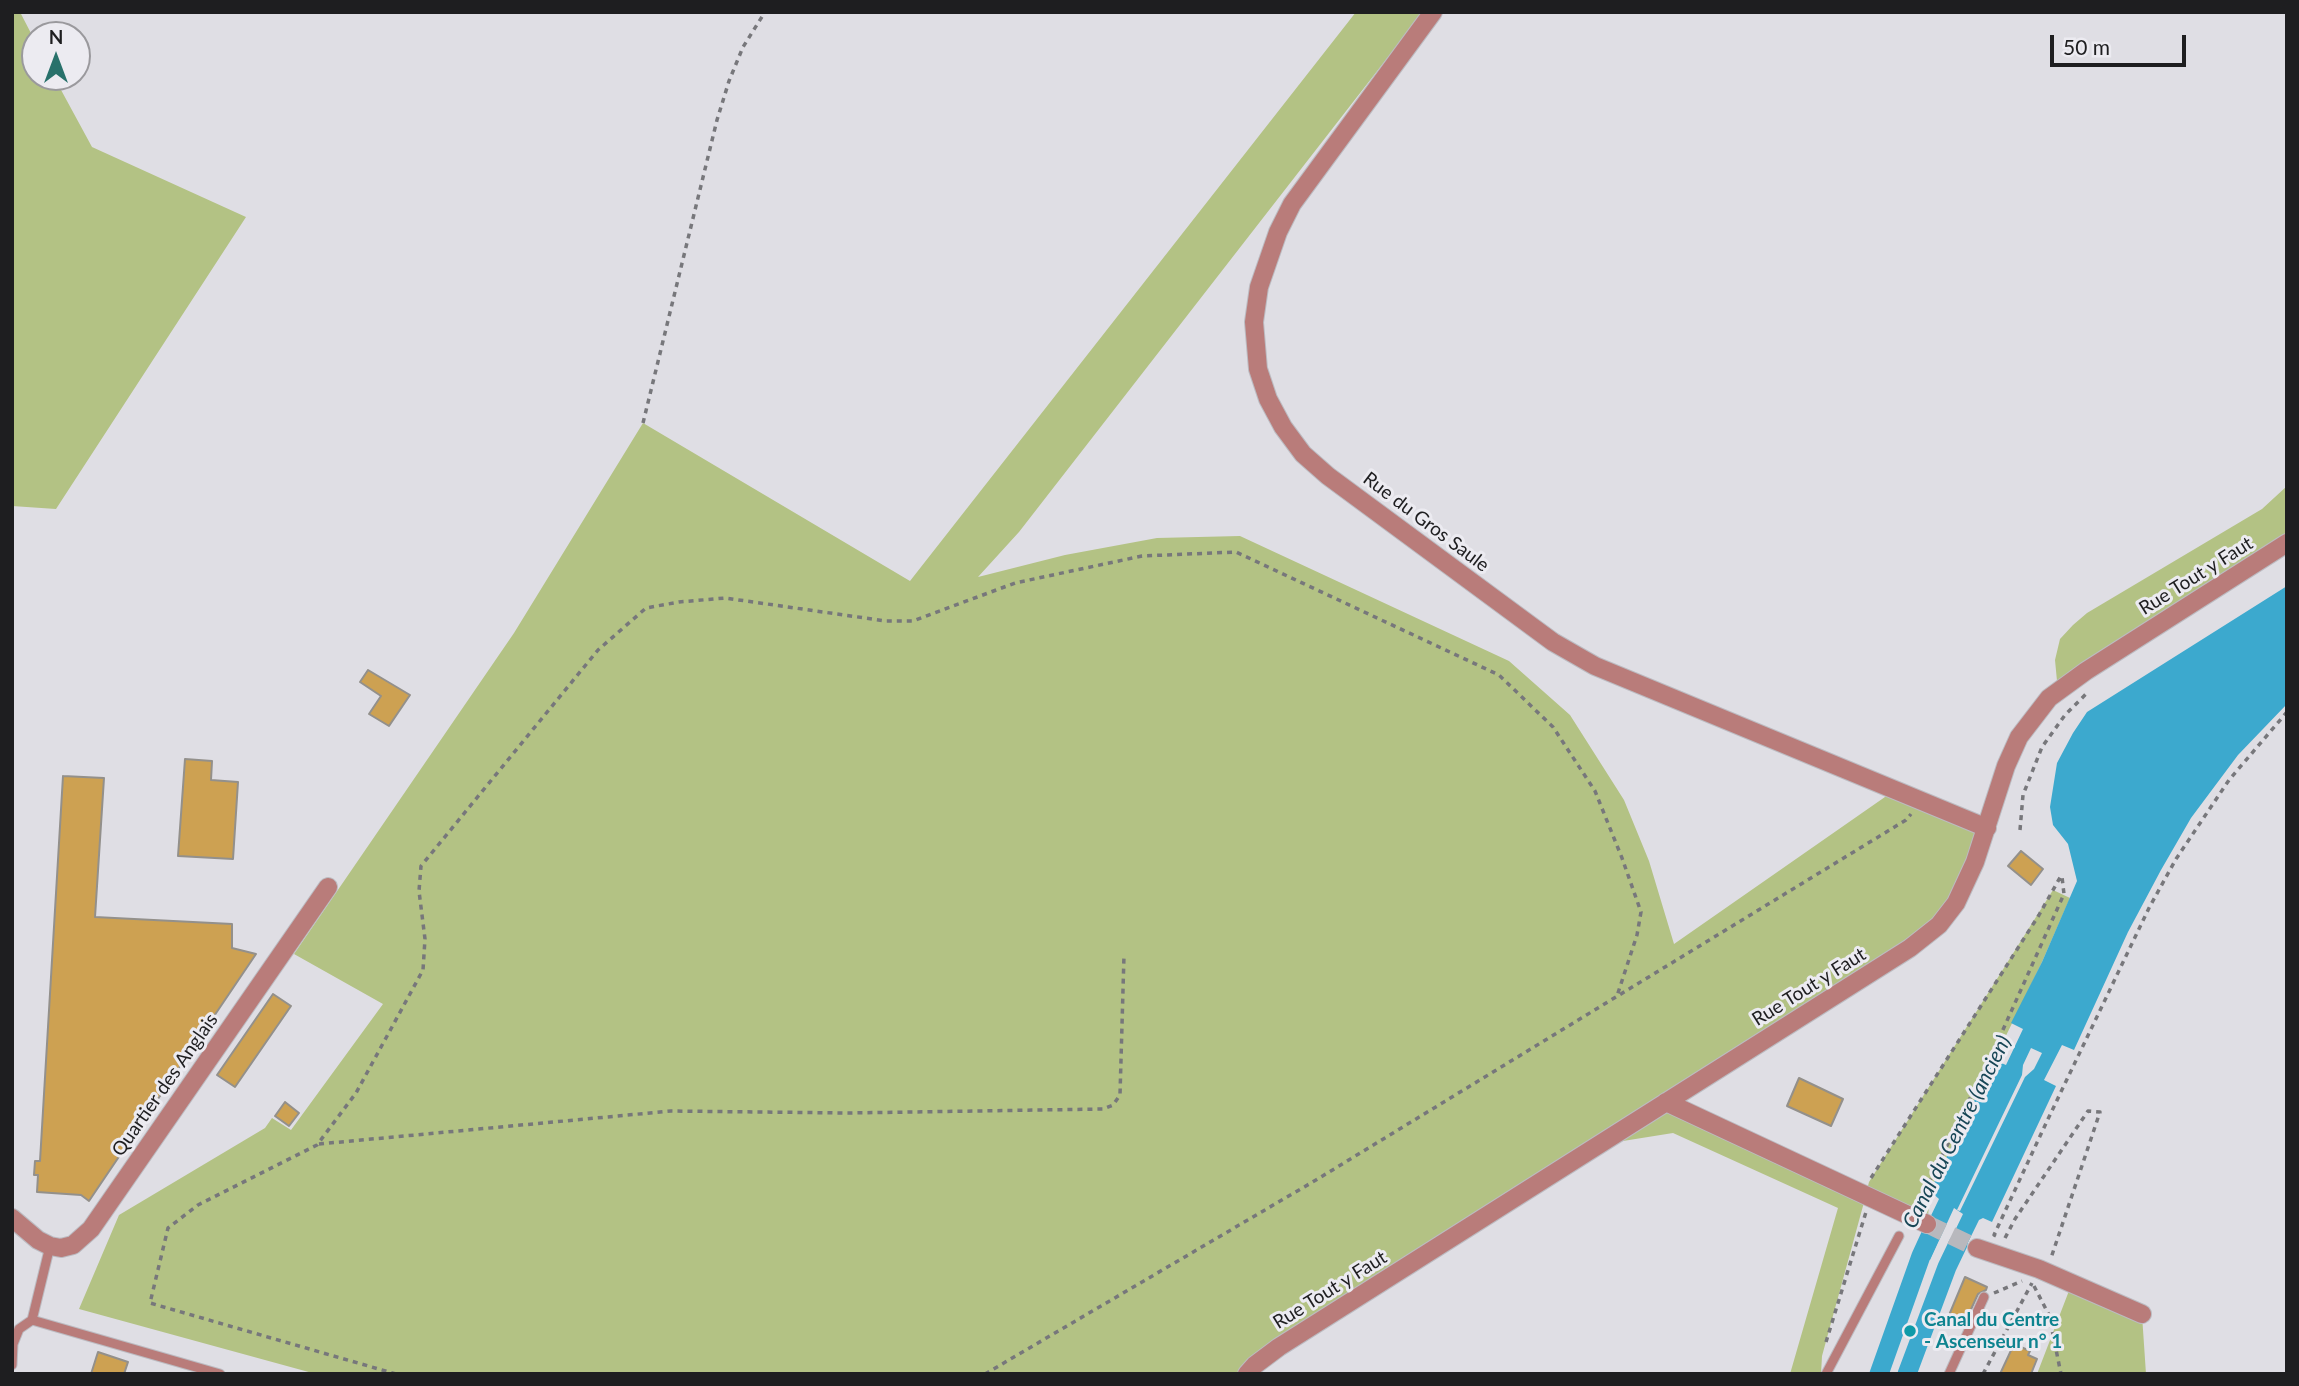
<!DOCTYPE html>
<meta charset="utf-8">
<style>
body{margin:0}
#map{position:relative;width:2299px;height:1386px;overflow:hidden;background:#dfdee4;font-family:Lato,sans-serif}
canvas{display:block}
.frame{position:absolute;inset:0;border:14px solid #1e1e20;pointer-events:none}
.north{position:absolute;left:21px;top:21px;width:70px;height:70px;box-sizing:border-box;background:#ecebf1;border:2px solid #9a999d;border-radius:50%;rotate:0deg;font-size:19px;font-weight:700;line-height:28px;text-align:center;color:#1e1e20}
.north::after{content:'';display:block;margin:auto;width:24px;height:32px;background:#28716b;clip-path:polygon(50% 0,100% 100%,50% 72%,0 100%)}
.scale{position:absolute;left:2050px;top:35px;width:136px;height:32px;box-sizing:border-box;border:4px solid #1e1e20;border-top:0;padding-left:9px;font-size:21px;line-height:24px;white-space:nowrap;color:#1e1e20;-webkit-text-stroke:5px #ecebf1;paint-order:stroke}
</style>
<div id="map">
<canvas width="2299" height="1386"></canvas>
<div class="frame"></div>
<div class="north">N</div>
<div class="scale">50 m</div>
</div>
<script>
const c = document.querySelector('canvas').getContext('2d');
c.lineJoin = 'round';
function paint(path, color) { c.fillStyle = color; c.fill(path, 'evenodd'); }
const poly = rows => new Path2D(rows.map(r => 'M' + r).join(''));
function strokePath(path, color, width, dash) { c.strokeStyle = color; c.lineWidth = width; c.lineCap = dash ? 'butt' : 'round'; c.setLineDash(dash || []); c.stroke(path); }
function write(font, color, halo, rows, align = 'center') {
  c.font = font + ' Lato,sans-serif'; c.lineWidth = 6; c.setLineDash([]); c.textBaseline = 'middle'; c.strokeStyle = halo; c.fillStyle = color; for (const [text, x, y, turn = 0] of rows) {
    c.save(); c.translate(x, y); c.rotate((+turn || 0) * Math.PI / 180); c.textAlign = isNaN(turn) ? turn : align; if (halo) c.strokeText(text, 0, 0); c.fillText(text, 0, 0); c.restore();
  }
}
paint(poly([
 [12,12,20,12,35,41,35,77,54,77,92,147,246,217,56,509,12,506],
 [1356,12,1423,12,1019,532,978,577,1065,555,1157,538,1240,536,1509,661,1570,715,1624,800,1649,861,1674,944,1895,790,1987,828,1939,925,1667,1102,1866,1194,1869,1182,2053,890,2070,898,2042,962,1930,1191,1928,1217,1866,1195,1822,1356,1821,1374,1790,1374,1838,1208,1673,1133,1598,1145,1247,1374,316,1374,79,1309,119,1215,265,1128,272,1118,291,1130,383,1004,294,954,514,633,643,423,910,581],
 [2287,486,2287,543,2065,686,2057,681,2055,660,2060,639,2073,625,2087,613,2262,509],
 [2072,1283,2142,1315,2146,1374,2037,1374]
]), '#b3c284');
paint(poly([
 [2287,586,2287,704,2238,755,2191,818,2161,870,2128,932,2074,1050,2062,1045,2044,1080,2056,1086,1992,1222,1983,1218,1979,1220,1954,1271,1939,1264,1963,1214,1954,1208,1930,1260,1913,1253,1939,1199,1930,1191,1994,1060,2006,1065,2023,1029,2011,1023,2042,962,2077,881,2068,844,2053,825,2050,807,2057,763,2073,733,2087,712]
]), '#3ca9ce');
paint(poly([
 [2031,1048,2042,1053,2034,1069,2025,1077,1960,1211,1957,1210,2022,1075,2023,1065]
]), '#dfdee4');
strokePath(poly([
 [1879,1374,1921,1256,1932,1232],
 [1907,1374,1947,1267,1958,1244]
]), '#3ca9ce', 19);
const building = poly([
 [368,670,410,695,389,726,369,714,381,696,360,682,368,670],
 [185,759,212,761,211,780,238,782,233,859,178,856,185,759],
 [63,776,104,778,95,917,232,924,232,948,256,954,89,1201,81,1195,37,1192,38,1175,34,1175,35,1161,40,1161,63,776],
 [2021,851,2043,869,2031,885,2008,866,2021,851],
 [273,994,291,1006,235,1087,217,1075,273,994],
 [1799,1078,1843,1099,1831,1126,1787,1106,1799,1078],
 [285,1102,299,1113,289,1126,275,1116,285,1102],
 [1965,1277,1987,1287,1986,1290,1978,1294,1963,1327,1947,1320,1965,1277],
 [2014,1344,2030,1351,2028,1355,2037,1359,2031,1374,2000,1374,2014,1344],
 [98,1352,128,1362,124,1374,91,1374,98,1352]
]);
paint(building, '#cda152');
strokePath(building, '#93908b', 2);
strokePath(poly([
 [1927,1224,1977,1248]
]), '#b8b8bd', 18, [18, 9]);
const lane = poly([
 [32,1320,50,1246],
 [12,1365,13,1344,19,1329,32,1320,220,1374],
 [1826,1374,1899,1236],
 [1949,1374,1984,1297]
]);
const street = poly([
 [1433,12,1292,204,1278,232,1259,287,1254,322,1258,369,1268,399,1283,427,1303,454,1328,476,1553,642,1595,666,1987,828],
 [1666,1102,1927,1224],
 [12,1218,38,1240,50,1246,61,1248,73,1245,91,1229,328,887],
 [1977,1248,2039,1269,2142,1314],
 [1247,1374,1255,1365,1279,1347,1910,948,1939,925,1956,903,1975,862,2006,766,2019,737,2049,698,2086,671,2287,543]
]);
strokePath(lane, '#bcbbc1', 11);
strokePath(street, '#bcbbc1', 20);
strokePath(poly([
 [643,423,717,120,729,81,743,47,765,12],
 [2020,830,2023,795,2042,747,2065,715,2086,694],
 [319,1144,671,1111,848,1113,1103,1109,1113,1105,1120,1095,1124,955],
 [1871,1178,2039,915,2062,874],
 [1920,1201,1997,1043,2064,894,2062,877],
 [1996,1236,1994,1235,2048,1119,2149,908,2176,859,2229,780,2287,712],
 [2005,1238,2015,1219,2088,1111,2100,1112,2051,1258],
 [2034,1286,2049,1315,2061,1374],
 [1994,1293,2022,1281],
 [1826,1342,1866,1212],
 [396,1374,150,1303,168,1228,198,1205,317,1145,356,1093,423,970,425,939,419,891,421,866,598,650,646,608,679,602,725,598,886,621,913,621,1015,583,1142,556,1236,552,1499,675,1553,727,1595,791,1622,858,1641,912,1637,935,1617,996],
 [985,1374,1316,1180,1906,820,1911,814],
 [1983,1374,2032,1283]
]), '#77777b', 3.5, [5, 5]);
strokePath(lane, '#b97c7a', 9);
strokePath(street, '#b97c7a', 18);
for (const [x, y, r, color] of [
 [1910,1331,7,"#0f9aa8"]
]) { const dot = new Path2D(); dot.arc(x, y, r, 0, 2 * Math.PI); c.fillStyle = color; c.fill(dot); strokePath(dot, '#ecebf1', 2.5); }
write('19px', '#1e1e20', '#ecebf1', [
 ["Rue du Gros Saule",1426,522,37],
 ["Rue Tout y Faut",2196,576,-32],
 ["Rue Tout y Faut",1809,987,-32],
 ["Quartier des Anglais",165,1085,-55],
 ["Rue Tout y Faut",1330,1290,-32]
]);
write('bold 19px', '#0d838f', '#ecebf1', [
 ["Canal du Centre",1924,1320],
 ["- Ascenseur n° 1",1924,1342]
], 'left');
write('italic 21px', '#184656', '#ecebf1', [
 ["Canal du Centre (ancien)",1957,1132,-63]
]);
</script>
